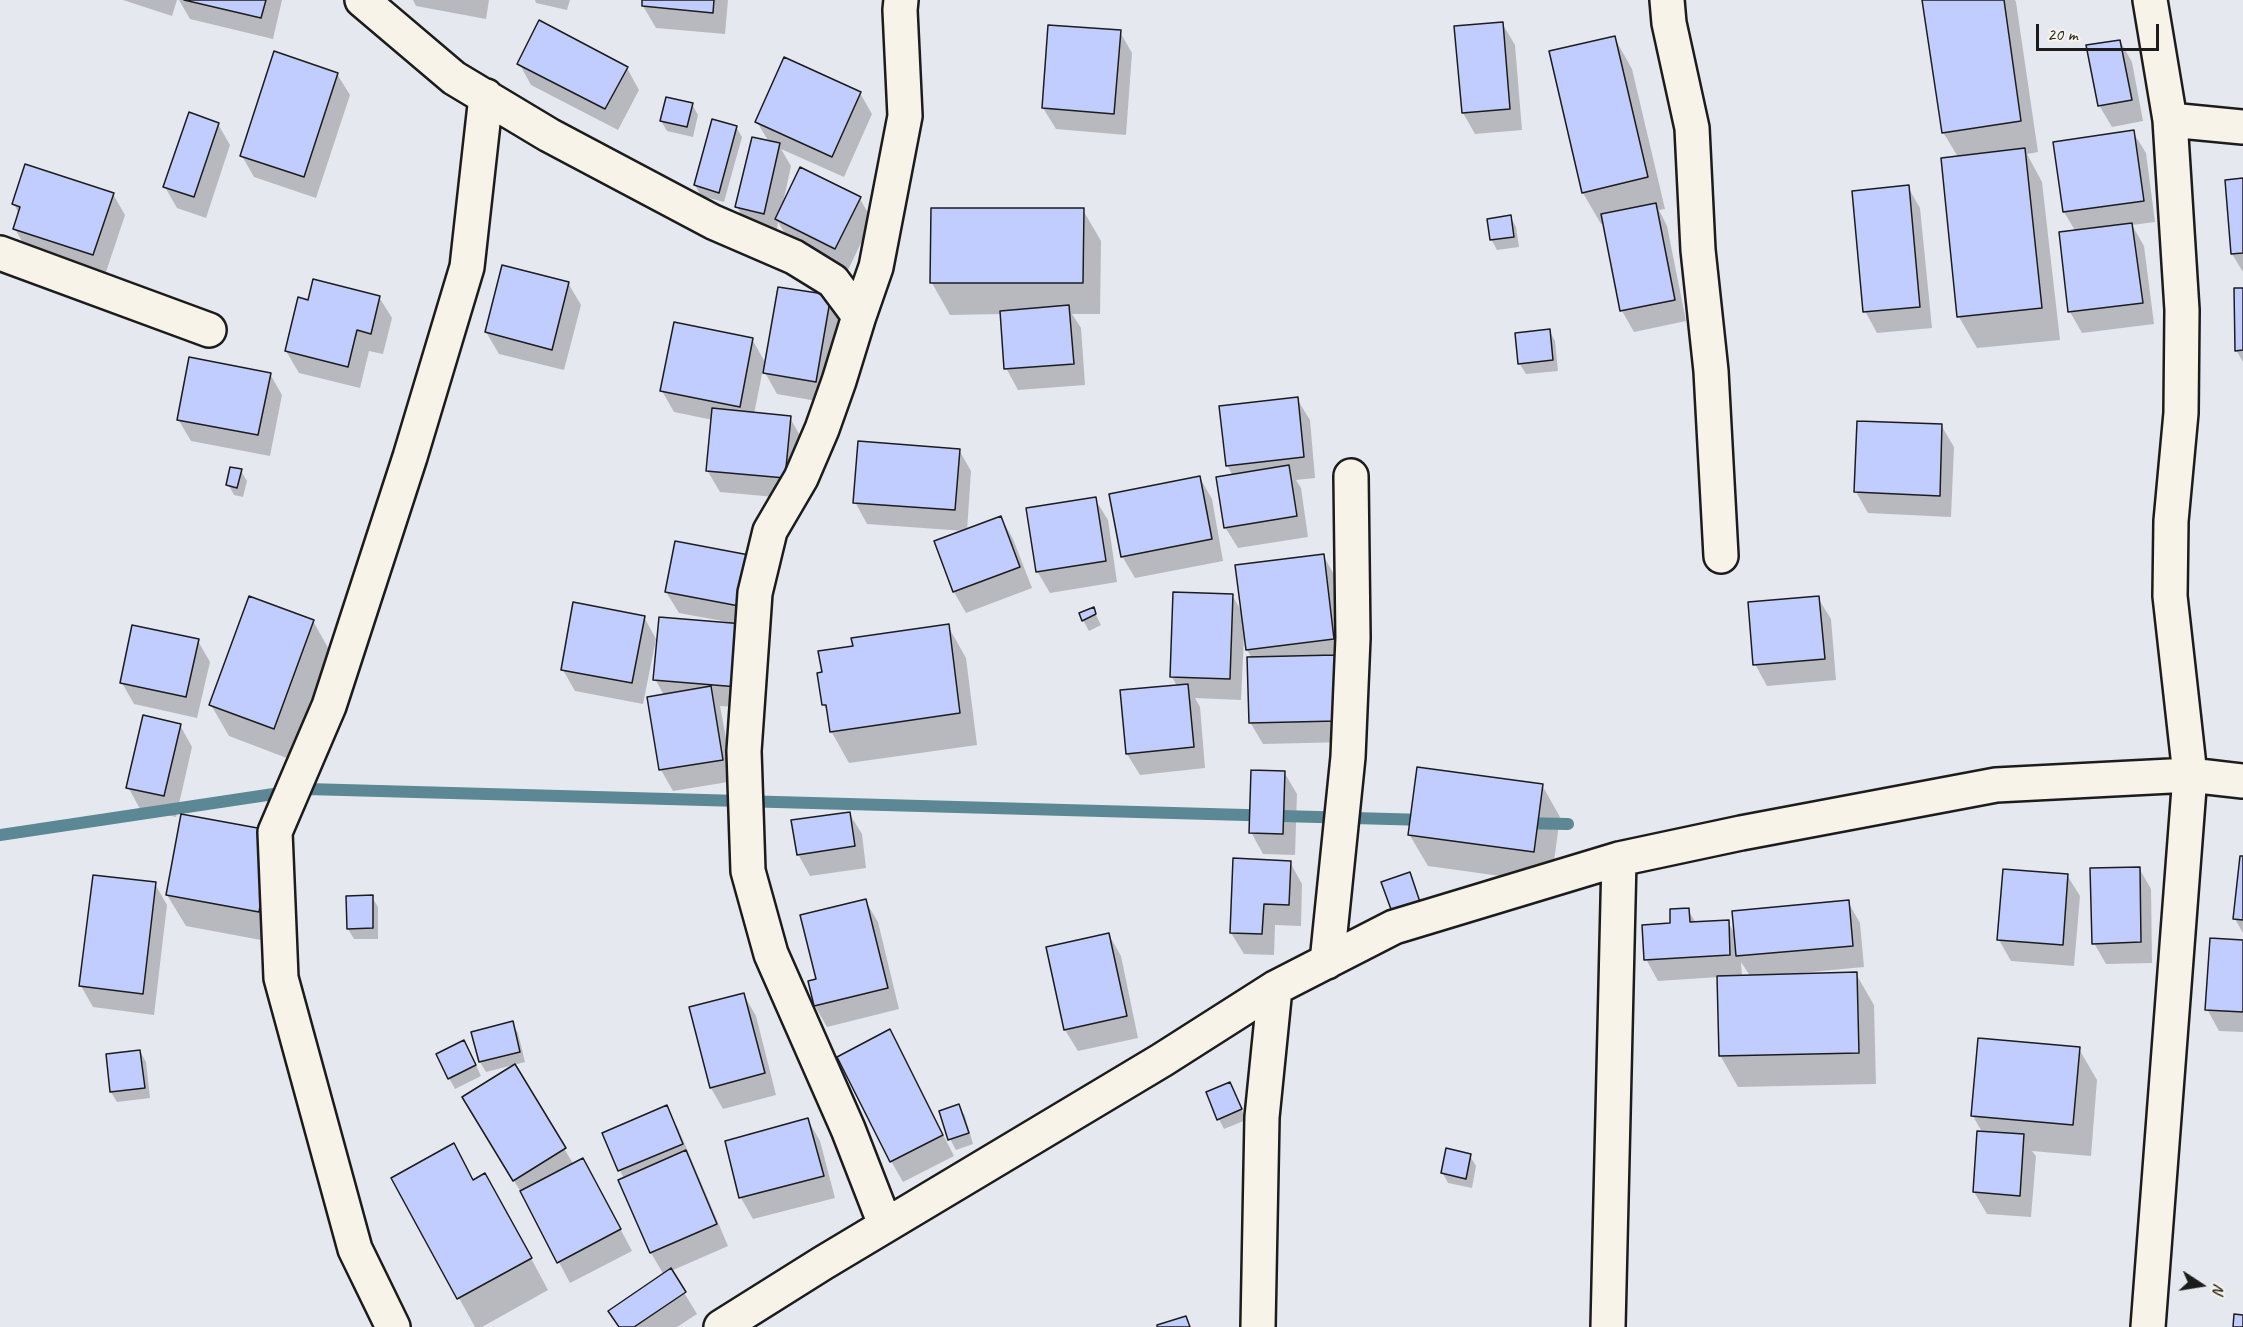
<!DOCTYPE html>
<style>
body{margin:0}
#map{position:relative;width:2243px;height:1327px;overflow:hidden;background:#e6e8ef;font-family:Caveat,sans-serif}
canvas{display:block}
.north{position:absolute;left:2171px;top:1255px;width:60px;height:60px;-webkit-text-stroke:4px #f7f3e8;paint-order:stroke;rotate:102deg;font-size:16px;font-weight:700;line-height:24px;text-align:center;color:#1c1c1c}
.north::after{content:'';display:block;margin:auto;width:21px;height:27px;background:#1c1c1c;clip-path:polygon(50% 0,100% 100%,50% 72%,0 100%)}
.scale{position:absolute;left:2036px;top:24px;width:123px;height:27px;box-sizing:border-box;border:3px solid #1c1c1c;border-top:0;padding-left:8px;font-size:18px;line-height:21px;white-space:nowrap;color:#1c1c1c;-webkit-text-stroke:4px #f7f3e8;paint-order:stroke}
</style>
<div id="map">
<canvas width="2243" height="1327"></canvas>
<div class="north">N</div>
<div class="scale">20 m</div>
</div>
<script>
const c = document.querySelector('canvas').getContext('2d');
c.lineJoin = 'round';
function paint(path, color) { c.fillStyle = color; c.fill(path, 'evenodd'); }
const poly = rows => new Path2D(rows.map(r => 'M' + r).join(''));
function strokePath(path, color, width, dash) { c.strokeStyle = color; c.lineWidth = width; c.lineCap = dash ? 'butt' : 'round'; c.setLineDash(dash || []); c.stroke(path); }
paint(poly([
 [123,0,177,0,172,16],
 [179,0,282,0,273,39,190,19],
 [413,0,489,0,486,19,416,6],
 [535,0,570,0,567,10,536,3],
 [644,0,728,0,725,34,656,28,643,6],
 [1924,0,2015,0,2016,2,2038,152,2027,154,2042,182,2060,340,1977,348,1959,317,1958,157,1943,132],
 [1502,23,1515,45,1522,130,1475,134,1463,113],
 [1120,32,1132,53,1126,135,1056,129,1043,108],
 [1614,37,1632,69,1665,209,1659,210,1667,226,1686,321,1634,332,1622,311,1604,223,1601,224,1583,193],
 [2120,41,2132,62,2143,121,2112,127,2099,105],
 [519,63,627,68,639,90,618,130,531,85],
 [337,74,350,95,316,198,254,177,242,156],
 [860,93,872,114,844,177,781,149,791,166,783,203,860,199,872,220,848,270,789,240,778,222,776,235,749,229,737,207,769,142,757,122],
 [692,104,698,115,693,137,667,131,661,121],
 [218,124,230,145,206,218,177,208,165,187],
 [736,127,742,137,724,202,701,196,695,185],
 [2133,132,2146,153,2155,222,2132,225,2144,246,2154,324,2082,333,2070,312,2060,234,2076,232,2064,212,2055,143],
 [2243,180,2243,272,2232,254,2226,181],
 [1908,187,1920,208,1932,328,1877,333,1865,311],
 [113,194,125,215,105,275,27,250,15,229,19,214,14,204],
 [932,210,1083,210,1101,241,1100,314,1072,314,1081,328,1085,385,1018,390,1006,368,1002,314,950,315,932,283],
 [1510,216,1516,227,1519,247,1497,250,1491,239],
 [568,283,581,305,564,370,499,354,486,332],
 [2243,290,2243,362,2236,350],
 [379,297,392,318,383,354,369,351,360,388,299,373,286,351,309,301],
 [830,297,842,318,828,403,777,394,763,369,754,414,790,418,802,439,796,499,720,492,707,470,713,420,674,412,662,391,752,339,766,364],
 [1549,330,1555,341,1558,371,1526,374,1520,364],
 [270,374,282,395,270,456,191,441,178,419],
 [1297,399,1310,420,1315,478,1296,480,1301,488,1308,537,1238,548,1225,527,1233,476,1227,465],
 [1941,425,1954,447,1951,517,1868,513,1856,492],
 [959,450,971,471,967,531,1001,518,1013,539,1032,588,966,613,954,592,965,531,867,524,855,502],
 [241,471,247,481,243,497,234,495,228,484],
 [1200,478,1212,499,1223,561,1135,578,1122,556],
 [1095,499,1108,520,1117,582,1050,593,1037,571],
 [1323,555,1341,587,1348,742,1263,744,1250,722,1252,658,1247,650,1245,636,1244,636,1241,700,1195,698,1200,707,1205,768,1140,775,1127,754,1177,686,1172,677,1232,595,1243,614],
 [760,578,750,708,720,706,734,781,673,791,661,770,649,698,664,695,655,679,728,622,679,613,666,592],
 [1818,598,1831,619,1836,680,1767,686,1755,664],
 [1093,609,1101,625,1089,631,1083,620],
 [644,617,656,639,643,704,575,691,563,670],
 [313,621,331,653,292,760,229,736,211,705],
 [948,626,966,658,977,745,849,763,831,731,828,713,824,705,823,673,854,648],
 [198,641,210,662,197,718,134,704,122,683],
 [180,725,192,747,176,817,140,809,128,787],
 [1284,772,1297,794,1295,855,1263,854,1251,832],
 [1542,785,1560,817,1551,883,1428,866,1409,834],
 [849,813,862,834,866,868,810,876,798,854],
 [273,833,277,943,186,926,167,895],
 [2243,857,2243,933,2235,919],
 [1290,862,1302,884,1301,926,1275,925,1274,955,1244,954,1231,933],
 [2139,868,2151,889,2152,963,2106,964,2094,943],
 [2067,875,2080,896,2074,966,2011,961,1999,940],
 [155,884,167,905,154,1015,93,1007,81,986],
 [372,897,378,907,378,939,354,939,348,929],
 [865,900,878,922,899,1009,827,1027,815,1006],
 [1848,902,1860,923,1864,967,1801,973,1801,975,1856,974,1874,1005,1876,1084,1738,1087,1720,1055,1719,977,1658,981,1646,959,1672,924,1688,910,1696,923,1728,922,1736,936],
 [1741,962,1750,976,1742,977],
 [1109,935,1121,956,1138,1038,1078,1051,1065,1030,1047,948],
 [2243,941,2243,1032,2219,1031,2207,1009],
 [744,995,756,1016,776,1095,723,1109,711,1088,691,1008],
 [512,1023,518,1033,525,1062,486,1072,480,1062,473,1033],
 [2079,1049,2097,1080,2091,1156,2032,1151,2036,1156,2031,1217,1987,1214,1974,1192,1978,1132,1982,1132,1973,1116],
 [140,1051,146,1062,150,1098,117,1102,111,1092],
 [470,1052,481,1076,455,1089,449,1078],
 [901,1052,954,1156,903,1182,891,1161],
 [514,1066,574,1165,595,1181,632,1251,570,1283,527,1202,476,1119],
 [1235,1094,1246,1120,1224,1129,1219,1119],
 [959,1106,965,1116,973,1144,956,1150,950,1139],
 [666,1107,678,1128,728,1246,671,1271,697,1314,677,1327,619,1327,610,1311,664,1275,651,1253,624,1179,604,1134],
 [808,1120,820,1141,835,1198,753,1219,741,1198,727,1142],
 [1470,1156,1476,1166,1472,1188,1448,1183,1442,1172],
 [393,1179,474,1181,503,1206,548,1290,482,1327,475,1327]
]), '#0003');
strokePath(poly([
 [1521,823,1568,824],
 [0,835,307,789,1426,820]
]), '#5c8795', 12);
const building = poly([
 [184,0,266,0,261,18,184,0],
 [642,0,714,0,713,13,642,6,642,0],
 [1922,0,2004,0,2021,121,1942,133,1922,0],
 [539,20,628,67,605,109,517,64,539,20],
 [1503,22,1510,109,1462,113,1454,26,1503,22],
 [1048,25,1121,30,1114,114,1042,108,1048,25],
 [1615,36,1648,177,1582,193,1549,51,1615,36],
 [2120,40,2132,100,2098,106,2086,45,2120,40],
 [274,51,338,73,304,177,240,156,274,51],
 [784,57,861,92,832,157,755,122,784,57],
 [666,97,693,103,687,127,660,121,666,97],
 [189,112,219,123,194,197,163,187,189,112],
 [712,119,737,126,719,193,694,185,712,119],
 [2134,130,2144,201,2063,212,2053,142,2134,130],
 [752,137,780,143,764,214,735,207,752,137],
 [2025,148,2042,308,1957,317,1941,158,2025,148],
 [25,164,114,193,93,255,13,229,20,207,12,204,25,164],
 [800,167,861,197,835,249,775,219,800,167],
 [2243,178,2243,253,2231,254,2225,180,2243,178],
 [1909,185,1920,307,1863,312,1852,191,1909,185],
 [1656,203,1675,300,1620,311,1601,214,1656,203],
 [931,208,1084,208,1083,283,930,283,931,208],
 [1511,215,1514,237,1490,240,1487,219,1511,215],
 [2132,223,2143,303,2068,312,2059,232,2132,223],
 [502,265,569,282,552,350,485,332,502,265],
 [313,279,380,296,371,334,357,330,348,367,285,351,298,297,308,300,313,279],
 [778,287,831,295,816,382,763,373,778,287],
 [2234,288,2243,288,2243,350,2235,351,2234,288],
 [1069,305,1074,364,1004,369,1000,311,1069,305],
 [674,322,753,338,740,407,660,391,674,322],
 [1550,329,1553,360,1518,364,1515,333,1550,329],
 [189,357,271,373,258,435,177,420,189,357],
 [1298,397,1304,457,1226,466,1219,406,1298,397],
 [712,408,791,416,785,478,706,471,712,408],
 [1857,421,1942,424,1940,496,1854,492,1857,421],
 [858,441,960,449,955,510,853,503,858,441],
 [1289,465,1297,516,1224,528,1216,477,1289,465],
 [230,467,242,469,237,488,226,485,230,467],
 [1200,476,1212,539,1121,557,1109,494,1200,476],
 [1096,497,1106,561,1036,572,1026,508,1096,497],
 [1001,516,1020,567,953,592,934,541,1001,516],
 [675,541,749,555,739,606,665,592,675,541],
 [1324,554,1334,639,1246,650,1235,565,1324,554],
 [1173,592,1233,594,1230,679,1170,677,1173,592],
 [249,596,314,620,274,729,209,705,249,596],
 [1819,596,1825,659,1753,665,1748,602,1819,596],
 [573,602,645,616,632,683,561,670,573,602],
 [1094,607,1096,614,1082,621,1079,613,1094,607],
 [659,617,744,624,738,687,653,680,659,617],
 [949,624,960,713,830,732,826,705,822,705,817,673,822,672,818,651,853,646,851,638,949,624],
 [132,625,199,639,186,697,120,683,132,625],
 [1335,655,1337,721,1249,723,1247,657,1335,655],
 [1188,684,1194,747,1126,754,1120,690,1188,684],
 [711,686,723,760,659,770,647,697,711,686],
 [143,715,181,724,164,796,126,788,143,715],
 [1417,767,1543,784,1534,852,1408,835,1417,767],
 [1251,770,1285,771,1283,834,1249,833,1251,770],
 [850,812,855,846,797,855,791,820,850,812],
 [181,814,274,831,259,912,166,895,181,814],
 [2240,856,2243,856,2243,920,2233,919,2240,856],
 [1233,858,1291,861,1289,905,1264,904,1262,934,1230,933,1233,858],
 [2140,867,2141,942,2092,944,2090,868,2140,867],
 [2003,869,2068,874,2063,945,1997,940,2003,869],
 [1410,872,1420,902,1392,912,1381,882,1410,872],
 [93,875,156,882,143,994,79,986,93,875],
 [373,895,373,928,347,929,346,896,373,895],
 [866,899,888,988,814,1006,808,981,816,979,800,915,866,899],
 [1849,900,1853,946,1736,956,1732,911,1849,900],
 [1689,908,1690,922,1729,920,1730,955,1644,960,1642,925,1670,923,1670,909,1689,908],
 [1109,933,1127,1016,1064,1030,1046,947,1109,933],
 [2210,938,2243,940,2243,1012,2205,1010,2210,938],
 [1857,972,1859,1053,1719,1056,1717,976,1857,972],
 [744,993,765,1073,710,1088,689,1007,744,993],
 [513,1021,520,1052,479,1062,471,1032,513,1021],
 [890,1029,943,1135,890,1162,837,1057,890,1029],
 [1978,1038,2080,1047,2073,1125,1971,1116,1978,1038],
 [464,1040,476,1065,448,1079,436,1054,464,1040],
 [140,1050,145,1088,110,1092,106,1054,140,1050],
 [515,1064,566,1148,513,1181,462,1097,515,1064],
 [1230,1082,1242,1109,1217,1120,1206,1092,1230,1082],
 [959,1104,969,1133,948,1140,939,1111,959,1104],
 [667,1105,683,1144,618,1171,602,1133,667,1105],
 [808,1118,824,1176,739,1198,725,1141,808,1118],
 [1977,1131,2024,1134,2020,1196,1973,1192,1977,1131],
 [454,1143,473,1180,485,1173,532,1258,457,1299,391,1178,454,1143],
 [1446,1148,1471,1154,1466,1179,1441,1173,1446,1148],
 [686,1150,717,1224,650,1253,618,1180,686,1150],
 [583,1158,621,1229,557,1263,520,1191,583,1158],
 [671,1268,686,1292,634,1327,619,1327,608,1311,671,1268],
 [2234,1314,2243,1315,2243,1327,2233,1327,2234,1314],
 [1186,1316,1190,1327,1157,1327,1157,1325,1186,1316]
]);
paint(building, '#c0cdfe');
strokePath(building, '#1c1c1c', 1.5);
const street = poly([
 [362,0,454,78,549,135,713,222,794,257,833,281,859,316,839,381,822,429,801,478,770,531,755,593,744,751,748,871,771,954,848,1129,883,1219,884,1226],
 [1667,0,1669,23,1692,128,1698,250,1711,371,1721,556],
 [2170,120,2243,127],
 [0,253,209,330],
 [859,316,876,267,905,116,900,10,901,0],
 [1327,962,1348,757,1353,638,1351,476],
 [393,1327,355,1249,281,978,275,832,329,706,410,457,467,267,486,96],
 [721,1327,823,1263,1162,1060,1275,988,1394,927,1619,859,1741,833,1996,785,2190,775,2243,781],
 [1258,1327,1262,1117,1275,988],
 [1608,1327,1619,859],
 [2148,1327,2190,775,2170,596,2171,521,2181,413,2182,310,2170,120,2150,0]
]);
strokePath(street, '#1c1c1c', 38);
strokePath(street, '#f7f3e8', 33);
</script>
